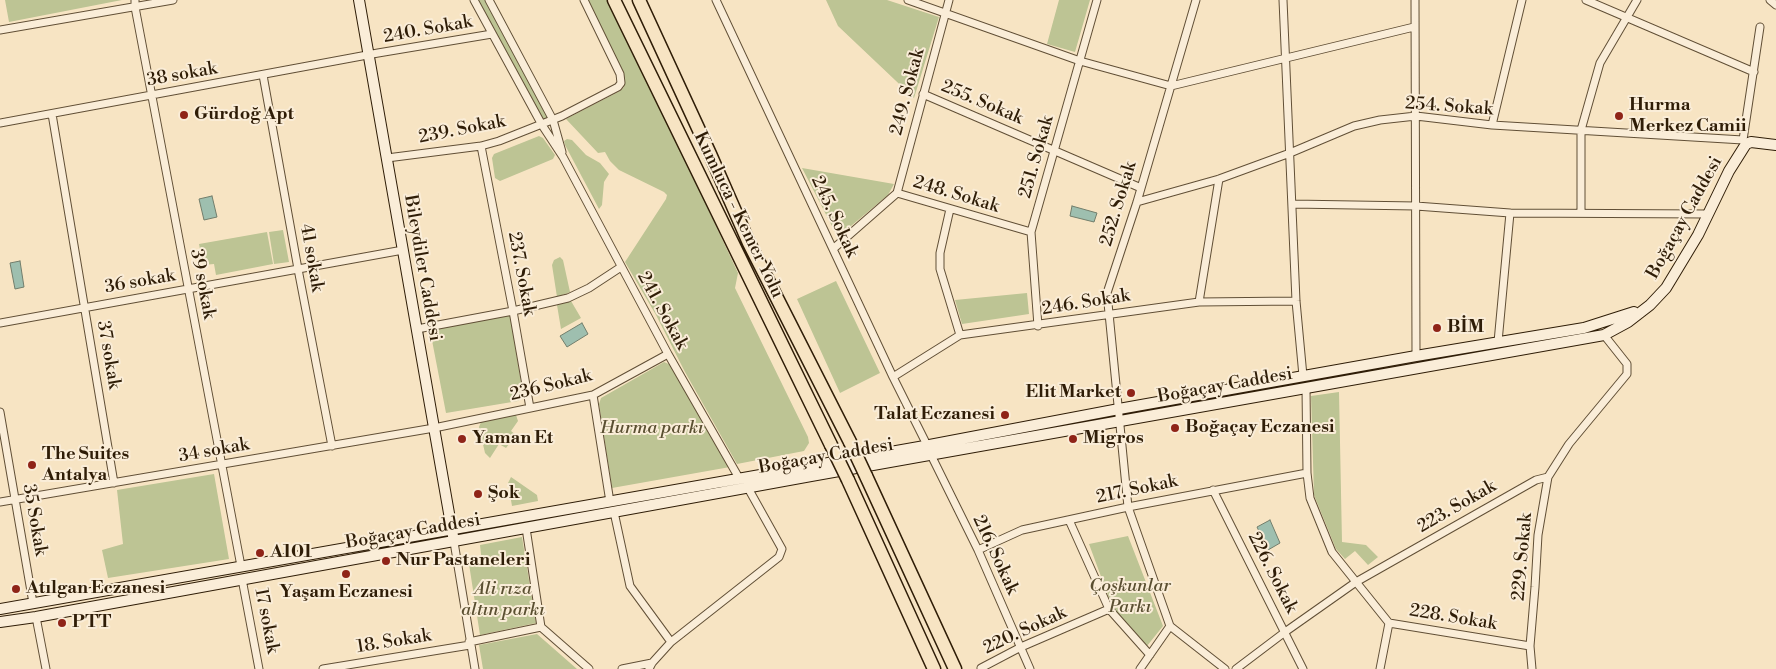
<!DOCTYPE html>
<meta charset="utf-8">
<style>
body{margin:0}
canvas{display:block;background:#f7e4c3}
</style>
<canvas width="1776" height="669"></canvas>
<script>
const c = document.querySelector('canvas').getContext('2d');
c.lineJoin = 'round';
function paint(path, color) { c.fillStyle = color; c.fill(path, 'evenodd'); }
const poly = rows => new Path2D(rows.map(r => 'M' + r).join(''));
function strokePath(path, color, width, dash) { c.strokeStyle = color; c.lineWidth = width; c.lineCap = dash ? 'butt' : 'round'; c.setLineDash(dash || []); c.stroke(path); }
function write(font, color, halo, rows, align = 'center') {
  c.font = font + ' "Libre Bodoni",serif'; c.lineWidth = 4; c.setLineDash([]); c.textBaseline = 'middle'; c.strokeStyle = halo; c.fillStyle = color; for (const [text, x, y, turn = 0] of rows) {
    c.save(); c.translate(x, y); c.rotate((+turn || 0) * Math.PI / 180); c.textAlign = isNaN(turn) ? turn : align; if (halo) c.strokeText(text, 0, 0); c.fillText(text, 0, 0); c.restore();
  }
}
paint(poly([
 [5,0,122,0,9,22],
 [476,0,486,0,550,119,543,122],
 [588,0,607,0,658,102,738,273,735,288,808,437,809,443,804,451,737,464,685,372,656,315,625,262,666,199,667,195,664,192,619,170,610,161,605,152,598,153,566,119,620,91,624,87,625,79],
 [826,0,887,0,939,17,914,98,838,26],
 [1059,0,1090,0,1075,52,1047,44],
 [539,136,543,138,555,155,553,159,500,181,495,178,492,158,494,154],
 [567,139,572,140,586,155,600,163,609,174,604,182,602,205,599,209,565,145,564,141],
 [802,168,894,184,888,195,839,236,835,232],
 [283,230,289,262,274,264,269,232],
 [267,232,273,264,216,275,214,264,203,265,199,244],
 [560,257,563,260,570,292,557,297,552,265,554,260],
 [836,281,880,373,840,393,797,299],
 [1027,293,1029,314,962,324,955,300],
 [571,301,581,318,561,329,557,305],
 [510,314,523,395,521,399,518,401,446,413,430,330],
 [664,362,671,365,730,467,612,488,599,404,601,398],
 [1339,392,1342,542,1366,545,1378,557,1368,565,1355,551,1345,559,1336,549,1314,495,1311,396],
 [516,415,518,421,511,431,516,435,506,448,499,444,490,458,485,453,479,427,481,422],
 [214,474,229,559,108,578,102,550,123,544,117,490],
 [511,477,537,495,538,501,512,506,508,483],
 [1128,536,1163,626,1147,646,1113,609,1089,544],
 [522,537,536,623,480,635,469,564,482,563,480,545],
 [537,634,577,669,483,669,479,645]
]), '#bdc494');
const water = poly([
 [212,196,217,217,204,220,199,199,212,196],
 [1072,206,1097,213,1094,222,1070,216,1072,206],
 [20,261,24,287,15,289,10,263,20,261],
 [582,323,588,334,567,347,560,336,582,323],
 [1270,520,1280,543,1268,550,1257,527,1270,520]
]);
paint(water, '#9ebfaf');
strokePath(water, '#727e6c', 1);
const street = poly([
 [135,0,135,7,241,566],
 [474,0,542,125,563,157,668,354,739,478],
 [489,0,553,120,562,152],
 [716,0,893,377,927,445],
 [908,0,1080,61,1171,86,1414,27],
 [1196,0,1137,202,1107,293,1128,507,1170,626,1225,669],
 [1283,0,1296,301,1303,376],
 [1415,0,1416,356],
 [1586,0,1754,72],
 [1770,0,1776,5],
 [0,30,173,0],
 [263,75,298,269,332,446],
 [923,94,1141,188],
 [52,114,114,483],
 [0,123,378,53,492,34],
 [1492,125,1522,0],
 [1743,140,1760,27],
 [481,146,513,311,530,408],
 [387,158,481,146,499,141,562,116,618,87,621,83,620,74,584,0],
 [897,193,949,0],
 [1137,202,1219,179,1290,153,1354,126,1380,120,1416,116,1492,125,1743,140],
 [1292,204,1416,206,1510,213,1708,214],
 [950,209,940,253,940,269,960,335],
 [1581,213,1581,130,1600,63,1637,0],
 [833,249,897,193,1031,232],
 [1199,302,1219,179],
 [0,323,403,250],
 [1038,326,1031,232,1097,0],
 [417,329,513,311,568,298,589,288,621,267],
 [1498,342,1510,213],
 [893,377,960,335,1199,302,1296,301],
 [1306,388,1307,473,1310,498,1332,552,1389,623,1530,646],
 [593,395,610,502],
 [0,412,33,603],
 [931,455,978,550,1030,669],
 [1213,490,1303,669],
 [0,502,434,428,593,395,668,354],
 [614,512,630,586,671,642,652,663,649,669],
 [1069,520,1109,609,1150,655],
 [526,528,541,627],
 [454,542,475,669],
 [978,550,1022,530,1128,507,1307,473],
 [242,579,259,669],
 [36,617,46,669],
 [541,627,589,669],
 [469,642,541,627],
 [671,642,779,557,782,549,748,488],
 [981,668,1021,647,1109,609],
 [323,669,470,645],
 [622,669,652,663],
 [1140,669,1170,626],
 [1236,669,1285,632,1356,582,1536,480,1548,477,1569,444,1627,374,1627,364,1604,335],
 [1380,669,1389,623],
 [1532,669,1530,646,1535,587,1538,535,1548,477]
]);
const secondary = poly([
 [359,0,453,536],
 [0,609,919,447,1119,409,1416,356,1584,328,1634,312],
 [0,622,36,617,811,476,1604,335,1628,322,1650,305,1666,288,1698,235,1729,171,1746,144,1751,142,1776,145]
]);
const highway = poly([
 [614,0,831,445],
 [639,0,710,154,749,243,850,442],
 [866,476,955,669],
 [848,480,934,669]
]);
strokePath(street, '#614f36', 9);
strokePath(secondary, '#2f1d07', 12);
strokePath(highway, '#2f1d07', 15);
strokePath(street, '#faedd8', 7);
strokePath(secondary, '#faedd8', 10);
strokePath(highway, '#f7e4c3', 12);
const highwayBridge = poly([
 [850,442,866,476],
 [831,445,848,480]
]);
strokePath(highwayBridge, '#2f1d07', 15, []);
strokePath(highwayBridge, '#f7e4c3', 12);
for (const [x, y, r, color] of [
 [184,115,5,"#8f2418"],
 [1619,116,5,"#8f2418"],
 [1437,328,5,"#8f2418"],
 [1131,393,5,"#8f2418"],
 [1005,415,5,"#8f2418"],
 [1175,428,5,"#8f2418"],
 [462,439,5,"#8f2418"],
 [1073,439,5,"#8f2418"],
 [32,465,5,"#8f2418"],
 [478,494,5,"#8f2418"],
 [260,553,5,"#8f2418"],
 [386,561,5,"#8f2418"],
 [346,574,5,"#8f2418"],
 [16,589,5,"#8f2418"],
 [62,623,5,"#8f2418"]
]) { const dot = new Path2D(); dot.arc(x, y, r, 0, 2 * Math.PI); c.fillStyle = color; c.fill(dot); strokePath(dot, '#faedd8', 2); }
write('18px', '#2f1d07', '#faedd8', [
 ["240. Sokak",428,30,-10],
 ["38 sokak",182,75,-10],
 ["249. Sokak",908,92,-75],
 ["255. Sokak",982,103,23],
 ["254. Sokak",1449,107,4],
 ["239. Sokak",462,130,-11],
 ["251. Sokak",1037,157,-74],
 ["248. Sokak",956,195,17],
 ["252. Sokak",1119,204,-73],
 ["Kumluca - Kemer Yolu",738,215,64],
 ["245. Sokak",834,217,65],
 ["Boğaçay Caddesi",1685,218,-61],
 ["41 sokak",311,258,80],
 ["Bileydiler Caddesi",422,268,80],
 ["237. Sokak",521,274,79],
 ["36 sokak",140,282,-10],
 ["39 sokak",202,284,79],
 ["246. Sokak",1086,303,-9],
 ["241. Sokak",662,311,61],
 ["37 sokak",108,355,80],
 ["236 Sokak",551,386,-14],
 ["Boğaçay Caddesi",1225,386,-10],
 ["34 sokak",214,451,-10],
 ["Boğaçay Caddesi",826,457,-10],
 ["217. Sokak",1137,490,-12],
 ["223. Sokak",1457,507,-30],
 ["35 Sokak",34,520,80],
 ["Boğaçay Caddesi",413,532,-10],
 ["216. Sokak",995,555,65],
 ["229. Sokak",1523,557,-85],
 ["226. Sokak",1272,573,63],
 ["228. Sokak",1453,618,9],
 ["17 sokak",266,621,79],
 ["220. Sokak",1025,631,-25],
 ["18. Sokak",394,642,-9]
]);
write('bold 18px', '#2f1d07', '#faedd8', [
 ["Hurma",1629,106],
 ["Merkez Camii",1629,127],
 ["Gürdoğ Apt",194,115],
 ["BİM",1447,328],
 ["Elit Market",1121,393,"right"],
 ["Talat Eczanesi",995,415,"right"],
 ["Boğaçay Eczanesi",1185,428],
 ["Yaman Et",472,439],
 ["Migros",1083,439],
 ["The Suites",42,455],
 ["Antalya",42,476],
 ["Şok",488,494],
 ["A101",270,553],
 ["Nur Pastaneleri",396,561],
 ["Atılgan Eczanesi",26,589],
 ["Yaşam Eczanesi",346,593,"center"],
 ["PTT",72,623]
], 'left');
write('italic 18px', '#5a4f31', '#faedd8', [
 ["Hurma parkı",652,429],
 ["Çoşkunlar",1130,587],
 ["Parkı",1130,608],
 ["Ali rıza",503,590],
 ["altın parkı",503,611]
]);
</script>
